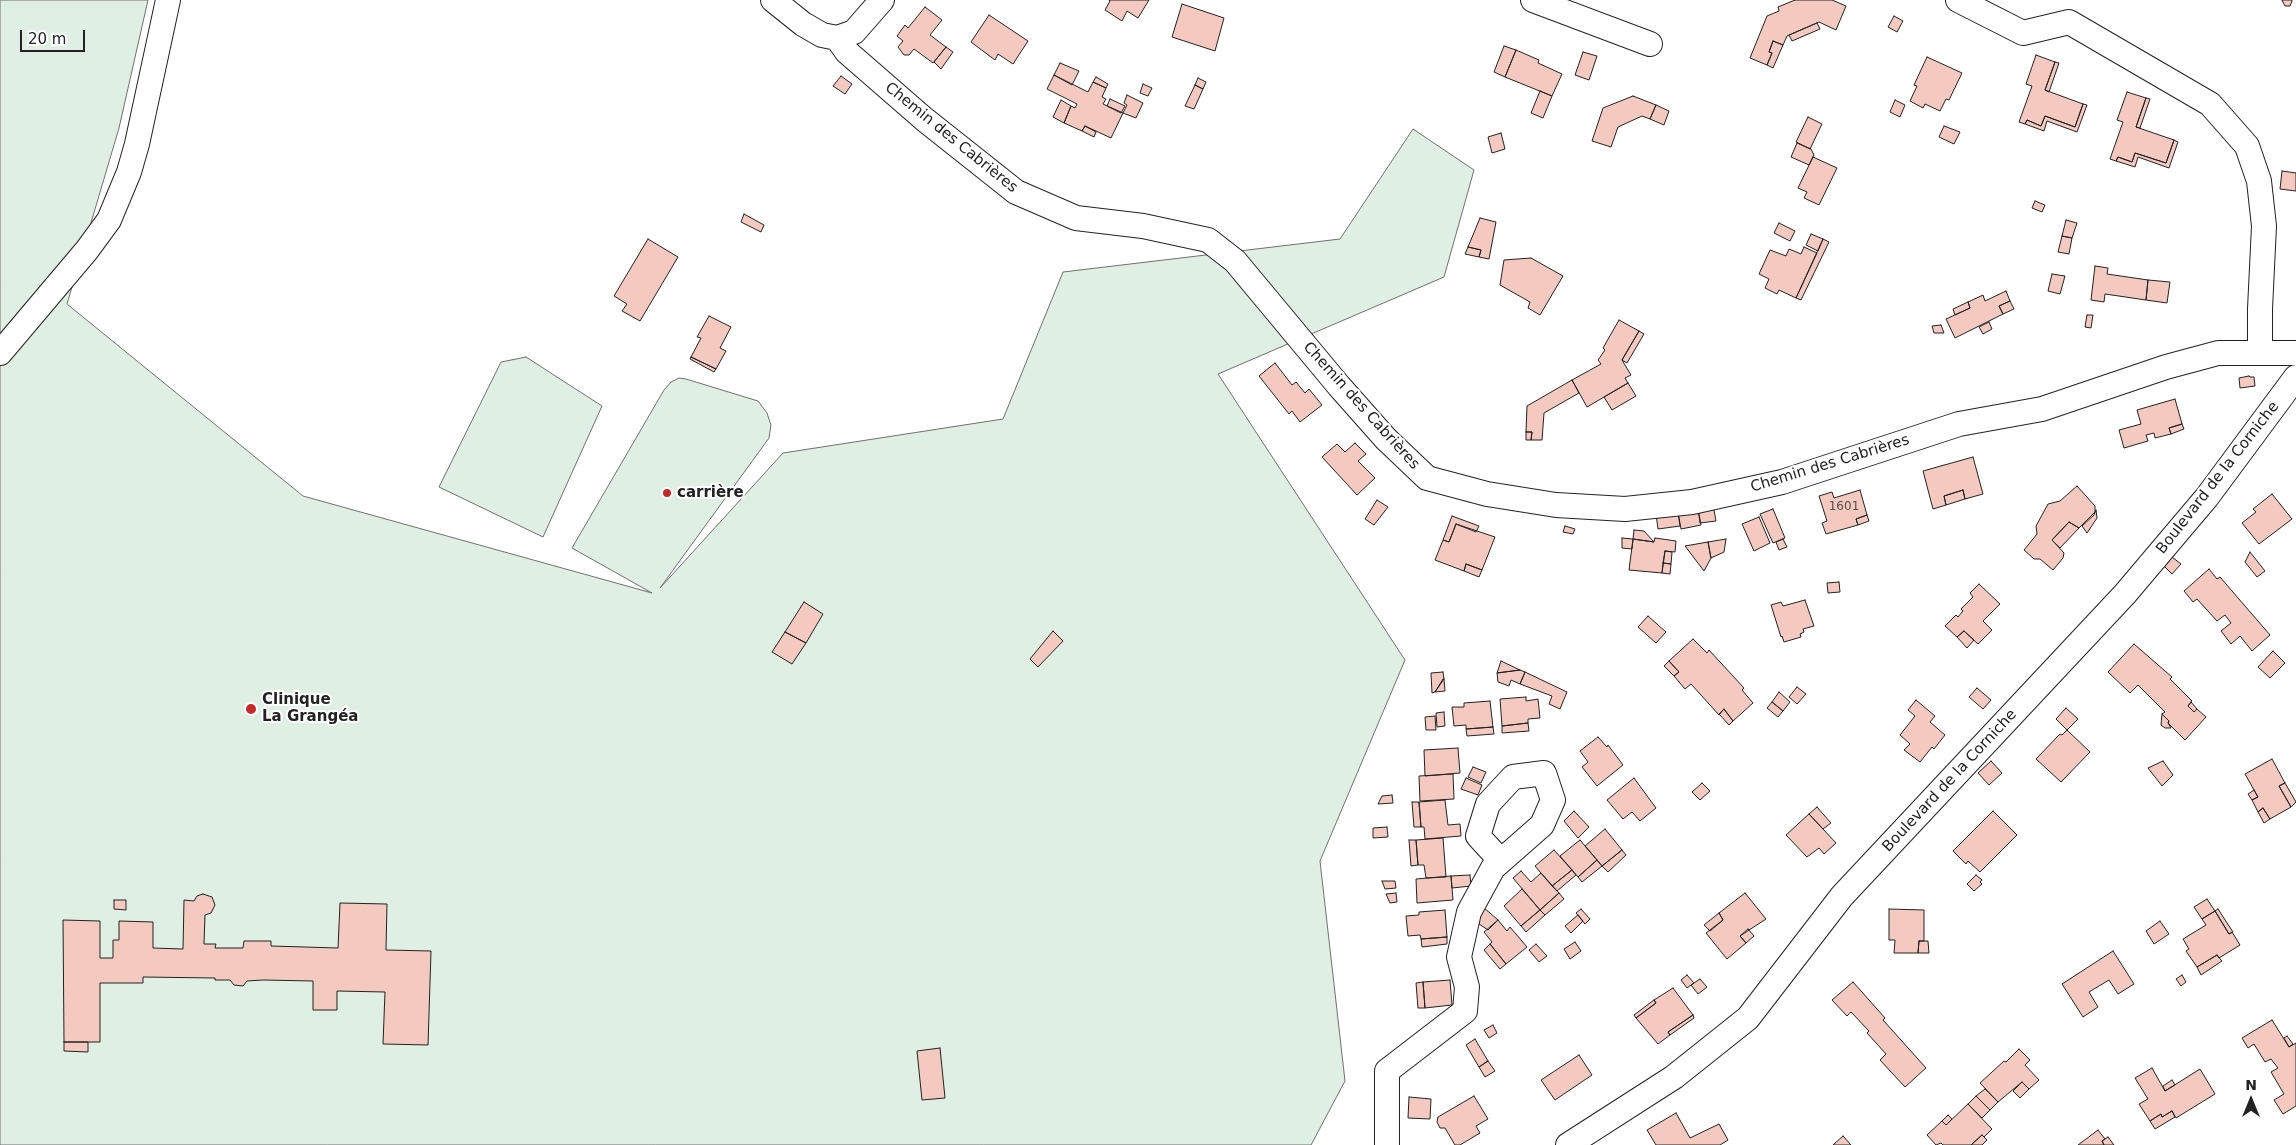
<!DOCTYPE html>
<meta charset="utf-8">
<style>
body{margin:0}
#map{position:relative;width:2296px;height:1145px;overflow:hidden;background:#fff;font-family:"DejaVu Sans",sans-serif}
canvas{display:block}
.north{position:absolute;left:2226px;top:1075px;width:50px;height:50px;-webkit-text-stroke:4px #fff;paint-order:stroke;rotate:0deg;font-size:14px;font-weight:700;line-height:20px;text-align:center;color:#222}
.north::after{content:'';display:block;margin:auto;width:18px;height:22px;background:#222;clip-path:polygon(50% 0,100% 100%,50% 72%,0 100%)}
.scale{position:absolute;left:20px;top:30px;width:65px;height:22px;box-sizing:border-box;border:2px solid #222;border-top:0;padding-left:6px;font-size:15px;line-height:18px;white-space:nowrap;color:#222;-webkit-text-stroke:4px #fff;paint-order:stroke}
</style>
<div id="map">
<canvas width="2296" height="1145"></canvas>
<div class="north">N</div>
<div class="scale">20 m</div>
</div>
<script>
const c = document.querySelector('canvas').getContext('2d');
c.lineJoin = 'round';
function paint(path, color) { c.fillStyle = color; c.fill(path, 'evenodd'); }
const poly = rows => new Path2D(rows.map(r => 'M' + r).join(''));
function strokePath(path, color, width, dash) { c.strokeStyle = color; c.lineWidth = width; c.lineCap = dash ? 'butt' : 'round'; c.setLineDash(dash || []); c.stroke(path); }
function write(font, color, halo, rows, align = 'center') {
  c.font = font + ' "DejaVu Sans",sans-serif'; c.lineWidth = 4; c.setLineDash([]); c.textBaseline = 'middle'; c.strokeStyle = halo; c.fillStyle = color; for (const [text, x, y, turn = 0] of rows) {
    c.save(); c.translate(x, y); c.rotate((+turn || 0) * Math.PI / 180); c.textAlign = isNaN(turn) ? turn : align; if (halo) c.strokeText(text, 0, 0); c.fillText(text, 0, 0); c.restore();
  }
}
const green = poly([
 [0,0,148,0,119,128,67,304,303,496,652,593,572,548,664,390,671,382,679,378,686,379,758,401,767,413,771,425,769,438,660,588,783,453,1003,419,1063,272,1340,239,1413,129,1474,170,1444,277,1218,374,1405,660,1320,861,1345,1081,1311,1145,0,1145,0,0],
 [526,357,602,406,543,537,439,487,501,362,526,357]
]);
paint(green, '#e0efe3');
strokePath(green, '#6f6f6f', 1);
const building = poly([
 [1109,0,1149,0,1138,18,1127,11,1122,21,1105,10,1110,1,1109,0],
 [1795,0,1832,0,1846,6,1836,30,1819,22,1787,36,1783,45,1773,41,1769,52,1772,53,1767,65,1750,58,1767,16,1779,11,1778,7,1795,0],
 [2282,0,2292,0,2292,1,2290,6,2285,6,2282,0],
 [1182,4,1224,18,1215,51,1172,37,1182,4],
 [925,7,942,20,930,35,946,47,933,63,914,49,909,55,904,55,898,47,903,41,897,36,905,25,908,28,925,7],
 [989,15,1028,41,1013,64,998,54,995,60,971,42,989,15],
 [1894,16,1903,21,1897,32,1888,27,1894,16],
 [1817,23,1820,29,1792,41,1789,35,1817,23],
 [1773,41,1783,45,1773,68,1767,65,1772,53,1769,52,1773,41],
 [1504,46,1516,50,1505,77,1494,72,1504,46],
 [946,47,953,52,941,69,934,62,946,47],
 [1516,50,1539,60,1538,63,1562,74,1552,96,1505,77,1516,50],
 [1583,52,1597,56,1589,80,1575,75,1583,52],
 [2036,55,2055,62,2045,90,2083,104,2075,127,2045,116,2041,126,2027,120,2025,124,2019,122,2032,86,2026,84,2036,55],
 [1927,57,1962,73,1949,100,1946,99,1940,111,1925,104,1923,108,1910,101,1917,86,1914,85,1927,57],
 [2055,62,2059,63,2049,92,2045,90,2055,62],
 [1060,63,1079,71,1072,85,1054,75,1060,63],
 [1054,75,1088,92,1093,82,1106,88,1102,97,1106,99,1103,104,1123,113,1111,138,1085,126,1082,131,1064,123,1071,106,1075,108,1077,104,1047,89,1054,75],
 [841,76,852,84,845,94,833,86,841,76],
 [1096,77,1108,84,1106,88,1093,82,1096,77],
 [1198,78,1206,82,1203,89,1195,85,1198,78],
 [1143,84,1152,88,1148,96,1140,93,1143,84],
 [1195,85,1203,89,1194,109,1185,106,1195,85],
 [1540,91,1552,96,1543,118,1531,113,1540,91],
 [2127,92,2146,98,2136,127,2174,140,2166,163,2135,153,2132,162,2118,157,2116,161,2110,159,2123,122,2117,120,2127,92],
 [1127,95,1143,103,1136,118,1123,113,1127,105,1124,103,1127,95],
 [1633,96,1656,105,1650,119,1642,116,1618,127,1611,147,1592,141,1603,108,1633,96],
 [2146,98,2150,99,2140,128,2136,127,2146,98],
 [1110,99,1125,106,1121,113,1107,106,1110,99],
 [1061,100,1071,106,1064,123,1053,117,1061,100],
 [1895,100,1905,105,1900,117,1890,112,1895,100],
 [2083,104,2087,105,2077,132,2047,121,2044,131,2025,124,2027,120,2041,126,2045,116,2075,127,2083,104],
 [1656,105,1669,111,1664,125,1650,119,1656,105],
 [1808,117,1822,124,1810,149,1796,142,1808,117],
 [1085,126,1096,132,1094,137,1082,131,1085,126],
 [1944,126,1960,132,1954,144,1939,137,1944,126],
 [1501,133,1505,149,1492,153,1488,137,1501,133],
 [2174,140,2178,142,2169,168,2138,157,2135,167,2116,161,2118,157,2132,162,2135,153,2166,163,2174,140],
 [1797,143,1811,149,1814,155,1809,165,1791,157,1797,143],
 [1813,157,1837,168,1819,205,1804,198,1807,192,1798,188,1813,157],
 [2282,171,2296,173,2296,191,2280,189,2282,171],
 [2035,201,2045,205,2042,212,2032,208,2035,201],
 [744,214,764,225,761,232,741,222,744,214],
 [1480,218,1496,222,1489,259,1479,257,1481,250,1468,247,1480,218],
 [2066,220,2077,223,2072,238,2062,236,2066,220],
 [1779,223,1795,231,1790,241,1774,233,1779,223],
 [1811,234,1823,239,1818,251,1806,245,1811,234],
 [2062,236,2072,238,2069,254,2058,252,2062,236],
 [648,239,678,257,640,321,622,311,627,304,614,296,648,239],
 [1823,239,1829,242,1801,300,1796,298,1823,239],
 [1468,247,1481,250,1479,257,1465,254,1468,247],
 [1804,247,1817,253,1796,298,1779,290,1777,294,1765,288,1769,279,1759,274,1770,250,1786,256,1789,249,1801,254,1804,247],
 [1531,258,1563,276,1540,315,1528,308,1530,302,1500,285,1504,260,1531,258],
 [2095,266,2108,268,2107,274,2148,280,2146,300,2105,294,2104,302,2091,300,2095,266],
 [2052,274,2065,276,2060,294,2048,291,2052,274],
 [2148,280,2170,282,2167,303,2146,300,2148,280],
 [2006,291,2010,301,1999,306,2003,314,1955,338,1946,319,1970,308,1968,302,1983,295,1985,301,2006,291],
 [2010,301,2014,309,2003,314,1999,306,2010,301],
 [1968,302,1970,308,1955,315,1953,309,1968,302],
 [2087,315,2093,315,2091,328,2085,327,2087,315],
 [709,316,731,327,720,348,726,351,716,369,691,357,701,338,697,337,709,316],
 [1619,320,1639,331,1622,360,1631,375,1625,378,1628,383,1587,407,1572,380,1601,364,1598,360,1605,350,1603,348,1619,320],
 [1989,322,1992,329,1983,334,1979,327,1989,322],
 [1941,325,1944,333,1934,333,1932,326,1941,325],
 [1639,331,1644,334,1627,363,1622,360,1639,331],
 [691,357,716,369,714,372,690,359,691,357],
 [1275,363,1292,385,1296,382,1305,393,1309,389,1322,405,1300,422,1292,411,1289,414,1259,376,1275,363],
 [2249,376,2250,377,2254,377,2255,386,2240,388,2239,378,2249,376],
 [1572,380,1579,393,1544,413,1542,440,1531,440,1532,432,1526,432,1527,406,1572,380],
 [1628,383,1636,396,1612,410,1604,397,1628,383],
 [2175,399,2182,424,2169,428,2171,434,2155,438,2154,433,2146,435,2148,441,2124,448,2119,430,2141,424,2137,410,2175,399],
 [2182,424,2184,429,2171,434,2169,428,2182,424],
 [1526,432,1532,432,1531,440,1526,440,1526,432],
 [1355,443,1366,454,1358,461,1375,478,1357,495,1322,457,1337,444,1345,452,1355,443],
 [1973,457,1983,494,1965,499,1963,490,1944,496,1946,505,1933,509,1923,471,1973,457],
 [2077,486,2095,506,2095,512,2079,528,2069,522,2052,540,2064,553,2063,558,2053,570,2040,559,2034,559,2024,550,2037,534,2036,526,2048,504,2060,501,2077,486],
 [1860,490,1867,515,1856,519,1858,525,1826,534,1822,523,1827,521,1819,496,1832,492,1834,498,1860,490],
 [1963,490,1965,499,1946,505,1944,496,1963,490],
 [2272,494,2292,519,2259,544,2242,523,2256,512,2253,509,2272,494],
 [1377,500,1388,507,1374,525,1365,519,1377,500],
 [1713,505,1716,521,1700,523,1698,507,1713,505],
 [1698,509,1701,525,1681,529,1678,512,1698,509],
 [1773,509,1785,538,1773,543,1760,514,1773,509],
 [2096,510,2097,518,2087,533,2082,526,2094,515,2096,510],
 [1678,512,1680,526,1658,529,1656,514,1678,512],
 [1867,515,1869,521,1858,525,1856,519,1867,515],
 [1452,516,1479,526,1476,532,1456,524,1449,542,1443,540,1452,516],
 [1759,517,1770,543,1754,551,1742,524,1759,517],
 [2069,522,2079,528,2060,548,2052,540,2069,522],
 [1456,524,1495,537,1482,570,1466,564,1464,571,1435,560,1443,540,1449,542,1456,524],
 [1565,526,1575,529,1573,534,1563,532,1565,526],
 [1634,530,1644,531,1654,542,1633,539,1634,530],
 [1622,538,1633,539,1632,549,1622,548,1622,538],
 [1655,538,1676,541,1675,552,1665,551,1662,573,1629,570,1633,539,1654,542,1655,538],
 [1726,539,1724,552,1711,558,1708,542,1726,539],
 [1783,539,1787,547,1779,550,1776,542,1783,539],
 [1708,542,1711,558,1704,571,1685,546,1708,542],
 [1665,551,1672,552,1671,564,1663,563,1665,551],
 [2250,552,2265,571,2257,577,2245,562,2250,552],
 [2172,557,2181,564,2172,574,2164,566,2172,557],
 [1663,563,1671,564,1670,574,1662,573,1663,563],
 [1466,564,1482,570,1479,577,1464,571,1466,564],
 [2209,569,2217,579,2220,577,2270,635,2252,651,2240,636,2231,644,2221,631,2231,623,2225,615,2217,621,2197,599,2193,602,2184,591,2209,569],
 [1839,582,1840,592,1828,593,1827,583,1839,582],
 [1979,584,2000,604,1983,621,1992,630,1978,644,1964,631,1957,637,1945,626,1956,615,1958,617,1963,611,1961,609,1973,597,1970,593,1979,584],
 [1805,600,1814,626,1803,629,1804,632,1800,634,1801,637,1784,642,1782,636,1781,637,1771,605,1781,602,1783,606,1805,600],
 [804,602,823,614,806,643,785,632,804,602],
 [1648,616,1666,632,1656,643,1638,627,1648,616],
 [1053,631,1063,641,1038,667,1030,659,1053,631],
 [1964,631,1974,640,1967,648,1957,637,1964,631],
 [785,632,806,643,792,664,772,652,785,632],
 [1693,639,1707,653,1709,650,1744,688,1742,690,1753,703,1733,721,1724,709,1719,715,1691,684,1685,689,1674,676,1679,672,1669,661,1693,639],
 [2134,644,2172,677,2170,679,2192,701,2188,706,2194,712,2197,709,2206,717,2185,740,2168,723,2169,721,2162,714,2165,712,2138,685,2130,693,2108,672,2134,644],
 [2273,651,2285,663,2270,678,2258,667,2273,651],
 [1501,661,1520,670,1497,673,1501,661],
 [1669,661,1679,672,1674,676,1664,666,1669,661],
 [1520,670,1525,672,1520,684,1511,680,1509,686,1498,682,1497,673,1520,670],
 [1443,672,1444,679,1435,692,1432,693,1431,673,1443,672],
 [1525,672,1567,692,1560,709,1549,704,1552,696,1520,684,1525,672],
 [1444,679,1445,691,1435,692,1443,679,1444,679],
 [1797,687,1806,694,1797,704,1789,697,1797,687],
 [1977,688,1991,700,1983,709,1969,697,1977,688],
 [1779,692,1790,702,1783,711,1772,702,1779,692],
 [1526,697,1526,701,1538,699,1540,718,1528,719,1528,723,1502,726,1500,699,1526,697],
 [1916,700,1935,716,1930,722,1945,735,1934,749,1932,747,1920,762,1904,750,1910,744,1900,735,1915,716,1908,710,1916,700],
 [1490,701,1493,727,1466,729,1466,725,1454,726,1452,707,1464,707,1464,703,1490,701],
 [1772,702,1783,711,1778,717,1767,708,1772,702],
 [2191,702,2197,709,2194,712,2188,706,2191,702],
 [2066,708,2078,719,2067,730,2056,719,2066,708],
 [1724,709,1733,721,1729,725,1719,714,1724,709],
 [1444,712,1445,726,1437,727,1436,713,1444,712],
 [2162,714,2169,721,2168,723,2171,728,2165,728,2161,725,2162,714],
 [1435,716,1436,730,1426,730,1425,717,1435,716],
 [1528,723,1529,731,1502,733,1502,726,1528,723],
 [1493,727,1494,734,1467,736,1466,729,1493,727],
 [2067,730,2090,752,2061,782,2036,759,2060,734,2062,735,2067,730],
 [1598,737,1607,747,1608,745,1623,765,1597,786,1582,767,1588,762,1580,751,1598,737],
 [1458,748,1460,773,1425,776,1424,750,1458,748],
 [2272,759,2285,783,2279,786,2291,807,2270,819,2263,808,2258,812,2252,800,2258,797,2245,774,2272,759],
 [1991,761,2002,773,1989,785,1978,773,1991,761],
 [2163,761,2173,775,2162,786,2148,768,2163,761],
 [1473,767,1486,772,1481,783,1468,777,1473,767],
 [1453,774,1454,799,1420,801,1419,776,1453,774],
 [1466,778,1482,785,1478,795,1461,789,1466,778],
 [1634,778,1656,808,1640,821,1632,812,1623,819,1607,800,1634,778],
 [1702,783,1710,791,1700,800,1692,792,1702,783],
 [2285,783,2296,802,2291,807,2279,786,2285,783],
 [2254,790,2258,797,2252,800,2248,794,2254,790],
 [1392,795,1393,803,1378,804,1382,796,1392,795],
 [1445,800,1448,825,1460,824,1461,836,1425,839,1424,827,1421,827,1419,802,1445,800],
 [1412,802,1419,802,1421,827,1414,827,1412,802],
 [1817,807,1831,823,1823,829,1809,814,1817,807],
 [2263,808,2270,819,2264,823,2258,812,2263,808],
 [1574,811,1589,827,1578,838,1564,821,1574,811],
 [1993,811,2017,835,1980,872,1968,861,1966,864,1953,851,1993,811],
 [1809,814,1836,843,1824,854,1819,848,1807,857,1786,835,1809,814],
 [1387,827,1388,837,1373,838,1373,828,1387,827],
 [1605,829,1622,850,1602,866,1585,846,1605,829],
 [1443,838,1446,877,1426,878,1424,865,1418,865,1416,840,1443,838],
 [1409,840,1416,840,1418,865,1411,866,1409,840],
 [1580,840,1597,860,1578,877,1560,856,1580,840],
 [1554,850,1572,870,1552,886,1535,866,1554,850],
 [1622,850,1626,855,1608,872,1602,866,1622,850],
 [1597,860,1602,866,1582,882,1578,877,1597,860],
 [1572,870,1576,875,1557,891,1552,886,1572,870],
 [1521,871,1531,882,1541,873,1559,893,1540,910,1513,878,1521,871],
 [1470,875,1471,886,1452,888,1451,876,1470,875],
 [1976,875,1982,880,1980,882,1982,884,1974,891,1967,884,1976,875],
 [1451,876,1453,900,1417,903,1416,879,1451,876],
 [1382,881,1395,881,1396,888,1385,889,1382,881],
 [1522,889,1540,910,1521,926,1504,906,1522,889],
 [1396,893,1397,902,1390,903,1386,894,1396,893],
 [1559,893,1564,899,1545,915,1540,910,1559,893],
 [1745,893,1766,919,1740,936,1746,943,1727,959,1706,933,1723,920,1719,913,1745,893],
 [203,894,212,897,215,905,211,913,205,915,204,944,216,944,215,948,243,948,244,941,271,941,271,946,338,948,340,903,387,904,386,950,431,951,428,1045,383,1044,385,992,337,991,337,1010,313,1010,313,981,263,980,247,981,243,986,234,985,230,980,215,980,215,978,143,977,143,983,100,983,100,1042,64,1042,63,920,100,921,100,958,113,958,113,940,119,940,119,921,153,922,153,948,183,949,184,900,194,901,197,896,203,894],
 [2207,899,2215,911,2202,919,2194,907,2207,899],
 [114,900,126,900,126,910,114,909,114,900],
 [1483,907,1498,920,1488,930,1476,922,1483,907],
 [1581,909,1590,919,1585,924,1576,913,1581,909],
 [1889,909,1924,910,1924,941,1919,941,1918,953,1894,953,1895,940,1889,940,1889,909],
 [2218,909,2233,932,2229,934,2215,911,2218,909],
 [1445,910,1447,937,1421,939,1420,935,1408,936,1406,916,1419,915,1419,912,1445,910],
 [1540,910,1545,915,1526,932,1521,926,1540,910],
 [2215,911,2229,934,2232,932,2240,945,2219,958,2217,955,2197,967,2186,951,2189,949,2183,939,2206,925,2202,919,2215,911],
 [1719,913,1723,920,1710,931,1704,925,1719,913],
 [1578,915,1583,921,1571,933,1565,926,1578,915],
 [1498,920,1507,931,1510,927,1527,947,1506,964,1490,944,1492,942,1484,932,1498,920],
 [2160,921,2169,934,2154,944,2146,931,2160,921],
 [1748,929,1754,936,1746,943,1740,936,1748,929],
 [1447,937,1447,944,1422,947,1421,939,1447,937],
 [1919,941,1928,941,1929,953,1918,953,1919,941],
 [1575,942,1581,951,1570,959,1564,949,1575,942],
 [1490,944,1506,964,1500,969,1484,950,1490,944],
 [1536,944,1547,956,1539,962,1529,950,1536,944],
 [2113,951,2134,984,2118,994,2109,980,2089,992,2098,1007,2083,1017,2062,984,2113,951],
 [2217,955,2222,961,2201,975,2197,967,2217,955],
 [1687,975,1694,983,1687,988,1681,980,1687,975],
 [2182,975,2186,982,2181,986,2176,979,2182,975],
 [1700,979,1707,987,1698,994,1691,985,1700,979],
 [1450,980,1452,1005,1425,1008,1423,982,1450,980],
 [1423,982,1425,1008,1418,1008,1416,983,1423,982],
 [1853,982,1885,1018,1883,1020,1926,1068,1905,1087,1880,1060,1886,1054,1867,1033,1869,1031,1851,1012,1847,1016,1832,1000,1853,982],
 [1673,988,1693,1015,1668,1032,1670,1035,1658,1044,1636,1018,1656,1003,1654,1000,1673,988],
 [1654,1000,1656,1003,1636,1018,1634,1015,1654,1000],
 [1693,1015,1694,1018,1670,1035,1668,1032,1693,1015],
 [2272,1020,2289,1047,2296,1043,2296,1106,2283,1114,2274,1100,2284,1094,2271,1072,2278,1068,2271,1059,2265,1062,2254,1044,2248,1048,2242,1038,2272,1020],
 [1493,1025,1497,1033,1489,1038,1484,1030,1493,1025],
 [2287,1036,2293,1044,2289,1047,2284,1038,2287,1036],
 [1475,1039,1488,1061,1479,1067,1466,1045,1475,1039],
 [64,1042,88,1042,88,1052,64,1051,64,1042],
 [940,1048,945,1098,922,1100,917,1051,940,1048],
 [2019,1049,2030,1060,2025,1065,2039,1080,2029,1089,2022,1082,1998,1102,1980,1083,2004,1061,2006,1062,2019,1049],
 [1579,1055,1592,1075,1555,1100,1541,1080,1579,1055],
 [1488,1061,1495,1071,1485,1077,1479,1067,1488,1061],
 [2152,1068,2165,1091,2200,1069,2215,1094,2176,1118,2172,1111,2162,1117,2161,1114,2150,1121,2139,1104,2148,1099,2135,1078,2152,1068],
 [2172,1080,2175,1085,2165,1091,2163,1086,2172,1080],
 [2022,1082,2029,1089,2020,1098,2013,1091,2022,1082],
 [1985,1089,1998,1102,1990,1110,1976,1096,1985,1089],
 [1474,1096,1488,1119,1476,1126,1480,1133,1460,1145,1455,1145,1445,1128,1440,1128,1437,1122,1438,1117,1474,1096],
 [1976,1096,1990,1110,1982,1118,1968,1104,1976,1096],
 [1409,1097,1431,1099,1430,1119,1408,1118,1409,1097],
 [1968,1104,1992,1129,1984,1137,1982,1135,1971,1145,1943,1145,1941,1143,1936,1145,1927,1135,1942,1121,1946,1125,1968,1104],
 [2172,1111,2175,1117,2155,1129,2150,1121,2161,1114,2162,1117,2172,1111],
 [1676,1113,1690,1138,1719,1124,1728,1140,1720,1145,1656,1145,1647,1130,1676,1113],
 [1948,1115,1952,1119,1946,1125,1942,1121,1948,1115],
 [2098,1130,2105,1139,2102,1141,2104,1145,2078,1145,2098,1130],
 [1982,1135,1987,1140,1982,1145,1971,1145,1982,1135],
 [1843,1136,1851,1145,1833,1145,1843,1136],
 [2108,1137,2114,1145,2104,1145,2102,1141,2108,1137]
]);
paint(building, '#f3c9c0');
strokePath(building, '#222', 1);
const minor = poly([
 [773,0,803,24,822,35,837,38],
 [1533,0,1650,44],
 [1958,0,2023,33,2069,22,2210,104,2247,146,2259,181,2264,226,2260,309,2260,352],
 [837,38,847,52,924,119,1016,192,1076,218,1143,226,1208,240,1235,261,1339,386,1386,439,1427,478,1487,494,1556,505,1625,509,1692,502,1782,482,1959,424,2042,409,2166,367,2218,353,2296,353],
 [837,38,854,32,882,0],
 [0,353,87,250,109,220,129,172,137,144,168,0],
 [1387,1145,1387,1071,1465,1011,1467,987,1459,957,1469,912,1493,868,1542,825,1553,800,1544,773,1513,777,1488,804,1478,836,1501,861],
 [1568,1145,1674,1077,1748,1018,1842,896,2125,594,2207,497,2296,377]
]);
strokePath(minor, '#222', 26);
strokePath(minor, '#fff', 24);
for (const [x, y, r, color] of [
 [667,493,5,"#c62828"],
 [251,709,6,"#c62828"]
]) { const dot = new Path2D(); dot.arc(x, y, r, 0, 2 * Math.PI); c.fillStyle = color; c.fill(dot); strokePath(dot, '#fff', 2); }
write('12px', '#564c4a', null, [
 ["1601",1844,507]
]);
write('15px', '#222', '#fff', [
 ["Chemin des Cabrières",951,138,39],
 ["Chemin des Cabrières",1361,406,48],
 ["Chemin des Cabrières",1830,464,-17],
 ["Boulevard de la Corniche",2218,478,-52],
 ["Boulevard de la Corniche",1950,781,-47]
]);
write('bold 15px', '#222', '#fff', [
 ["carrière",677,493],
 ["Clinique",262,700],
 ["La Grangéa",262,717]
], 'left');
</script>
